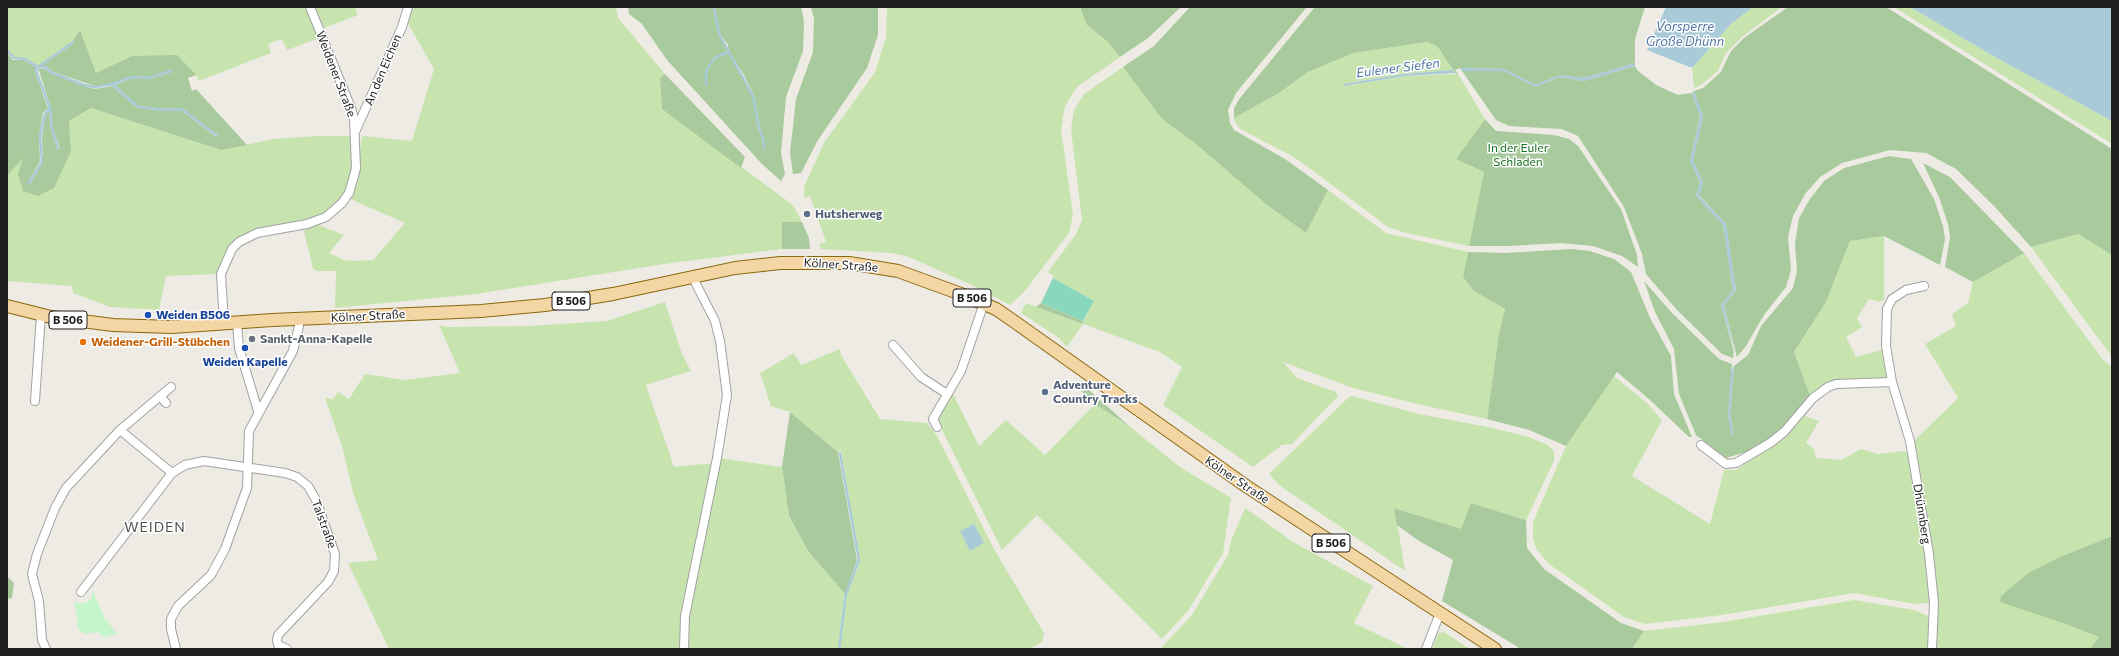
<!DOCTYPE html>
<meta charset="utf-8">
<style>
body{margin:0}
#map{position:relative;width:2119px;height:656px;overflow:hidden;background:#eeebe5;font-family:Commissioner,sans-serif}
canvas{display:block}
.frame{position:absolute;inset:0;border:8px solid #1e1e1e;pointer-events:none}
</style>
<div id="map">
<canvas width="2119" height="656"></canvas>
<div class="frame"></div>
</div>
<script>
const c = document.querySelector('canvas').getContext('2d');
c.lineJoin = 'round';
function paint(path, color) { c.fillStyle = color; c.fill(path, 'evenodd'); }
const poly = rows => new Path2D(rows.map(r => 'M' + r).join(''));
function strokePath(path, color, width, dash) { c.strokeStyle = color; c.lineWidth = width; c.lineCap = dash ? 'butt' : 'round'; c.setLineDash(dash || []); c.stroke(path); }
function write(font, color, halo, rows, align = 'center') {
  c.font = font + ' Commissioner,sans-serif'; c.lineWidth = 3; c.setLineDash([]); c.textBaseline = 'middle'; c.strokeStyle = halo; c.fillStyle = color; for (const [text, x, y, turn = 0] of rows) {
    c.save(); c.translate(x, y); c.rotate((+turn || 0) * Math.PI / 180); c.textAlign = isNaN(turn) ? turn : align; if (halo) c.strokeText(text, 0, 0); c.fillText(text, 0, 0); c.restore();
  }
}
paint(poly([
 [7,7,306,7,319,38,287,50,282,39,268,44,271,53,199,81,196,75,132,56,96,73,80,30,73,41,38,66,25,58,14,57,7,50],
 [315,7,355,7,358,15,324,28],
 [412,7,616,7,618,18,665,74,660,78,662,109,793,205,802,222,782,222,782,249,664,264,476,294,335,308,336,271,317,271,313,269,304,231,306,227,318,225,344,235,329,253,344,260,355,261,373,260,405,223,348,198,359,168,361,141,363,136,412,141,434,69,407,22],
 [887,7,1080,7,1087,25,1108,42,1120,57,1077,87,1065,106,1061,129,1073,215,1069,233,1024,292,1010,305,974,286,906,256,891,253,821,249,819,244,826,242,810,196,804,199,804,187,824,143,875,72,886,37],
 [1753,7,1782,7,1743,36,1726,53,1718,71,1701,85,1694,88,1692,68,1731,24],
 [1894,7,1910,7,1995,57,2112,121,2112,144],
 [1427,42,1437,46,1453,70,1404,74,1344,84,1344,86,1405,76,1458,74,1485,119,1456,159,1484,172,1469,246,1406,233,1388,227,1308,167,1290,155,1242,130,1236,124,1234,118,1279,93,1308,72,1353,53],
 [1123,67,1162,119,1196,144,1267,205,1306,233,1328,190,1386,233,1468,252,1463,277,1474,291,1505,309,1499,333,1487,419,1421,405,1353,388,1283,362,1297,378,1336,392,1338,396,1292,444,1282,445,1253,467,1163,405,1182,367,1160,352,1083,324,1067,347,1059,338,1021,313,1026,303,1082,324,1094,301,1053,278,1054,276,1048,272,1076,234,1082,220,1071,129,1074,110,1084,94],
 [91,108,221,150,273,139,318,136,352,136,353,169,346,192,340,201,326,214,230,247,225,254,218,274,166,276,159,310,110,307,73,293,72,286,7,281,7,176,23,157,23,191,71,151,69,121],
 [2078,234,2112,255,2112,357,2031,247],
 [1884,236,1884,300,1880,302,1869,299,1857,318,1862,327,1846,337,1856,357,1885,349,1888,377,1887,379,1843,381,1811,398,1794,352,1826,302,1850,241],
 [2024,253,2104,361,2112,367,2112,536,2060,557,2030,572,2063,623,2099,637,2090,649,1936,649,1937,604,1913,442,1958,398,1925,344,1956,326,1952,314,1968,303,1973,282],
 [665,302,682,354,691,371,646,385,674,467,714,463,683,616,680,649,389,649,348,563,378,560,353,493,342,446,325,398,333,399,338,392,349,399,365,374,405,380,460,373,439,325,446,327,527,326,607,321],
 [840,349,841,355,880,419,927,423,937,436,994,549,1044,633,1042,642,1030,649,840,649,847,594,860,561,841,450,838,452,790,412,771,406,760,373,794,353,801,365],
 [1614,376,1648,404,1662,420,1632,476,1710,524,1724,470,1736,470,1759,454,1802,415,1819,421,1806,443,1814,449,1816,458,1841,460,1861,449,1878,454,1903,451,1910,453,1927,571,1929,603,1914,604,1854,593,1722,615,1645,624,1624,617,1549,564,1537,550,1533,539,1533,522,1566,446],
 [952,392,979,446,1006,420,1045,455,1095,404,1129,426,1180,467,1231,498,1223,553,1188,611,1162,639,1037,515,1002,550,938,422,939,412],
 [1352,396,1419,414,1488,427,1529,437,1548,445,1554,452,1554,461,1526,520,1471,503,1461,530,1395,508,1405,571,1279,485,1269,474,1349,397],
 [719,458,782,467,789,517,808,551,845,594,838,649,684,649,687,616],
 [1245,508,1293,542,1373,586,1354,623,1408,649,1160,649,1192,615,1228,555,1231,541],
 [1854,600,1914,610,1928,616,1928,649,1632,649,1644,631,1723,622],
 [1444,632,1470,649,1432,649,1438,633]
]), '#c7e4af');
paint(poly([
 [628,7,713,7,719,34,726,45,727,52,731,55,753,96,758,129,763,139,763,149,764,138,760,128,754,96,744,75,729,52,728,45,720,34,715,7,801,7,804,21,803,51,786,97,781,153,785,174,781,181,762,164,667,60,642,24,629,14],
 [811,7,878,7,878,35,867,68,818,140,801,173,793,174,790,153,796,99,813,52,814,19],
 [1080,7,1181,7,1148,38,1120,57,1108,42,1087,25],
 [1190,7,1307,7,1236,93,1228,110,1230,123,1234,130,1285,159,1328,190,1306,233,1267,205,1196,144,1162,119,1123,67,1154,46],
 [1315,7,1645,7,1635,39,1635,63,1584,78,1560,75,1535,85,1505,69,1460,68,1455,70,1458,74,1456,74,1437,46,1427,42,1353,53,1308,72,1279,93,1234,118,1234,108,1240,98],
 [1788,7,1886,7,2112,149,2112,255,2078,234,2031,247,1995,207,1956,169,1926,153,1890,150,1842,163,1820,177,1805,194,1793,216,1788,237,1791,270,1786,287,1764,315,1746,346,1737,357,1724,305,1736,290,1726,224,1699,195,1703,182,1693,160,1703,116,1694,91,1703,88,1721,72,1731,51,1744,38],
 [80,30,96,73,132,56,177,55,196,75,188,78,192,91,196,89,247,145,221,150,91,108,69,121,71,151,54,188,38,196,23,191,18,174,23,158,7,176,7,53,13,60,24,60,35,67,36,75,48,108,43,113,39,136,40,161,28,183,30,184,43,162,42,136,46,114,49,111,51,130,57,149,60,148,53,129,51,108,38,68,45,69,52,74,84,86,95,89,112,86,137,108,166,111,181,110,216,137,218,135,182,108,166,109,138,106,115,85,132,78,149,79,172,72,171,70,148,77,131,76,114,83,95,86,53,72,46,66,41,66,74,43,73,41],
 [1635,66,1637,70,1656,85,1678,95,1692,93,1700,116,1690,161,1700,182,1696,196,1723,225,1733,290,1721,305,1734,352,1733,358,1722,354,1677,310,1646,274,1642,254,1624,207,1578,136,1562,129,1509,126,1496,120,1462,71,1504,71,1535,87,1560,77,1584,81],
 [665,74,745,157,741,168,662,109,660,78],
 [1485,119,1496,131,1554,135,1569,139,1578,146,1621,209,1637,255,1638,267,1622,256,1593,246,1561,243,1510,246,1469,246,1484,172,1456,159],
 [1889,156,1911,159,1934,199,1943,226,1945,239,1940,265,1884,236,1850,241,1826,302,1794,352,1811,398,1784,430,1756,449,1726,458,1696,435,1679,394,1674,349,1655,312,1644,281,1673,314,1719,359,1732,364,1728,415,1734,436,1730,415,1734,366,1748,355,1761,326,1793,288,1797,271,1795,243,1799,218,1810,199,1824,181,1844,168],
 [1923,163,1950,177,2024,253,1973,282,1945,267,1950,237,1948,224,1939,197],
 [782,222,802,222,809,238,810,249,782,249],
 [1572,249,1590,251,1614,259,1631,272,1650,318,1671,356,1674,394,1692,437,1689,437,1650,400,1617,372,1566,446,1529,430,1487,419,1499,333,1505,309,1474,291,1463,277,1468,252,1505,253],
 [1041,303,1083,321,1083,324,1036,307],
 [1088,389,1129,426,1095,404,1081,391],
 [790,412,838,452,857,560,845,594,808,551,789,516,782,467],
 [1471,503,1526,520,1527,548,1544,569,1621,623,1644,631,1632,649,1521,649,1442,601,1453,560,1419,541,1397,525,1394,508,1461,529],
 [2112,536,2112,649,2090,649,2099,637,2063,623,2000,602,2001,596,2030,572,2060,557],
 [7,576,14,583,12,598,7,599]
]), '#a8ca9d');
paint(poly([
 [92,589,104,617,117,634,104,637,97,632,85,634,78,629,75,601,80,604,88,602,92,597]
]), '#c5f5cb');
paint(poly([
 [1053,278,1094,301,1083,321,1041,303]
]), '#89d7bc');
paint(poly([
 [1666,7,1753,7,1731,24,1692,68,1647,50],
 [1910,7,2112,7,2112,121,1995,57],
 [1635,63,1635,66,1584,81,1560,77,1535,87,1504,71,1462,71,1460,68,1505,69,1535,85,1560,75,1584,78],
 [1453,70,1455,73,1405,76,1344,86,1344,84,1404,74],
 [1694,91,1703,116,1693,160,1703,182,1699,196,1726,224,1736,290,1724,305,1735,352,1721,305,1733,290,1723,225,1696,196,1700,182,1690,161,1700,117,1692,93],
 [1734,366,1730,415,1734,436,1732,437,1728,415,1731,371],
 [974,524,984,543,970,551,960,531]
]), '#a9cbd8');
strokePath(poly([
 [714,7,719,34,753,96,759,128,763,138,764,148],
 [7,51,14,58,25,59,36,66,45,67,52,73,84,85,95,87,112,84,138,107,166,110,182,109,216,135],
 [38,67,73,42],
 [112,84,132,77,148,78,171,71],
 [706,85,706,72,709,66,716,57,728,52],
 [50,108,52,129,58,148],
 [29,183,42,162,40,136,45,114,50,108,37,74,36,67],
 [839,649,846,594,859,560,840,453]
]), '#a9cbd8', 2.5);
const street = poly([
 [355,132,402,27,408,7],
 [224,323,221,274,232,249,239,242,257,233,307,224,326,217,342,203,349,193,354,176,356,168,354,119,351,108,310,7],
 [237,323,239,348,258,411],
 [893,345,921,377,947,394],
 [1892,382,1886,346,1887,309,1892,299,1906,290,1924,286],
 [160,396,166,403],
 [35,401,41,315],
 [937,427,933,419,961,371,984,303],
 [120,430,171,387],
 [1701,445,1726,464,1736,463,1770,443,1784,432,1813,398,1828,387,1836,384,1892,382,1910,441,1929,554,1934,603,1932,649],
 [81,592,172,473,185,465,204,461,285,473,297,477,308,486,316,500,335,554,334,571,328,582,278,635,277,640,278,645,287,649],
 [46,649,42,640,39,601,32,574,37,554,55,508,66,488,120,430,172,473],
 [176,649,171,629,171,619,178,606,211,575,225,549,247,488,249,431,293,351,299,326,299,319],
 [684,649,685,616,717,458,727,395,720,341,715,321,693,278],
 [1426,649,1440,613]
]);
const primary = poly([
 [7,306,51,317,113,325,172,327,272,320,481,311,545,305,613,294,735,268,780,263,849,263,898,271,961,294,996,309,1012,320,1246,486,1495,649]
]);
strokePath(street, '#a2a2a2', 10);
strokePath(primary, '#8b670d', 14);
strokePath(street, '#fff', 8);
strokePath(primary, '#f4d5a4', 12);
for (const [x, y, r, color] of [
 [807,214,4,"#5c6f8a"],
 [148,315,4,"#1a4fb4"],
 [252,339,4,"#6b7280"],
 [83,342,4,"#e8710a"],
 [245,348,4,"#1a4fb4"],
 [1045,392,4,"#5c6f8a"]
]) { const dot = new Path2D(); dot.arc(x, y, r, 0, 2 * Math.PI); c.fillStyle = color; c.fill(dot); strokePath(dot, '#fff', 1.5); }
for (const [x, y, w] of [
 [972,298,38],
 [571,301,38],
 [68,320,38],
 [1331,543,38]
]) { const box = new Path2D(); box.roundRect(x - w / 2, y - 9, w, 18, 3); c.fillStyle = '#fff'; c.fill(box); strokePath(box, '#1e1e1e', 1); }
write('bold 11px', '#1e1e1e', null, [
 ["B 506",972,298],
 ["B 506",571,301],
 ["B 506",68,320],
 ["B 506",1331,543]
]);
write('12px', '#1e1e1e', '#fff', [
 ["An den Eichen",383,70,-67],
 ["Weidener Straße",336,74,69],
 ["Kölner Straße",841,265,4],
 ["Kölner Straße",368,316,-3],
 ["Kölner Straße",1237,480,34],
 ["Dhünnberg",1922,514,81],
 ["Talstraße",324,524,70]
]);
write('12px', '#157321', '#fff', [
 ["In der Euler",1518,148],
 ["Schladen",1518,162]
]);
write('bold 12px', '#4e5e75', '#fff', [
 ["Hutsherweg",815,214],
 ["Adventure",1053,385],
 ["Country Tracks",1053,399]
], 'left');
write('bold 12px', '#164399', '#fff', [
 ["Weiden B506",156,315],
 ["Weiden Kapelle",245,362,"center"]
], 'left');
write('bold 12px', '#5b616d', '#fff', [
 ["Sankt-Anna-Kapelle",260,339]
], 'left');
write('bold 12px', '#c56008', '#fff', [
 ["Weidener-Grill-Stübchen",91,342]
], 'left');
write('italic 13px', '#5278a5', '#fff', [
 ["Vorsperre",1685,27],
 ["Große Dhünn",1685,42],
 ["Eulener Siefen",1398,68,-7]
]);
c.letterSpacing = '1px';
write('14px', '#515151', '#fff', [
 ["WEIDEN",155,527]
]);
c.letterSpacing = '0px';
</script>
